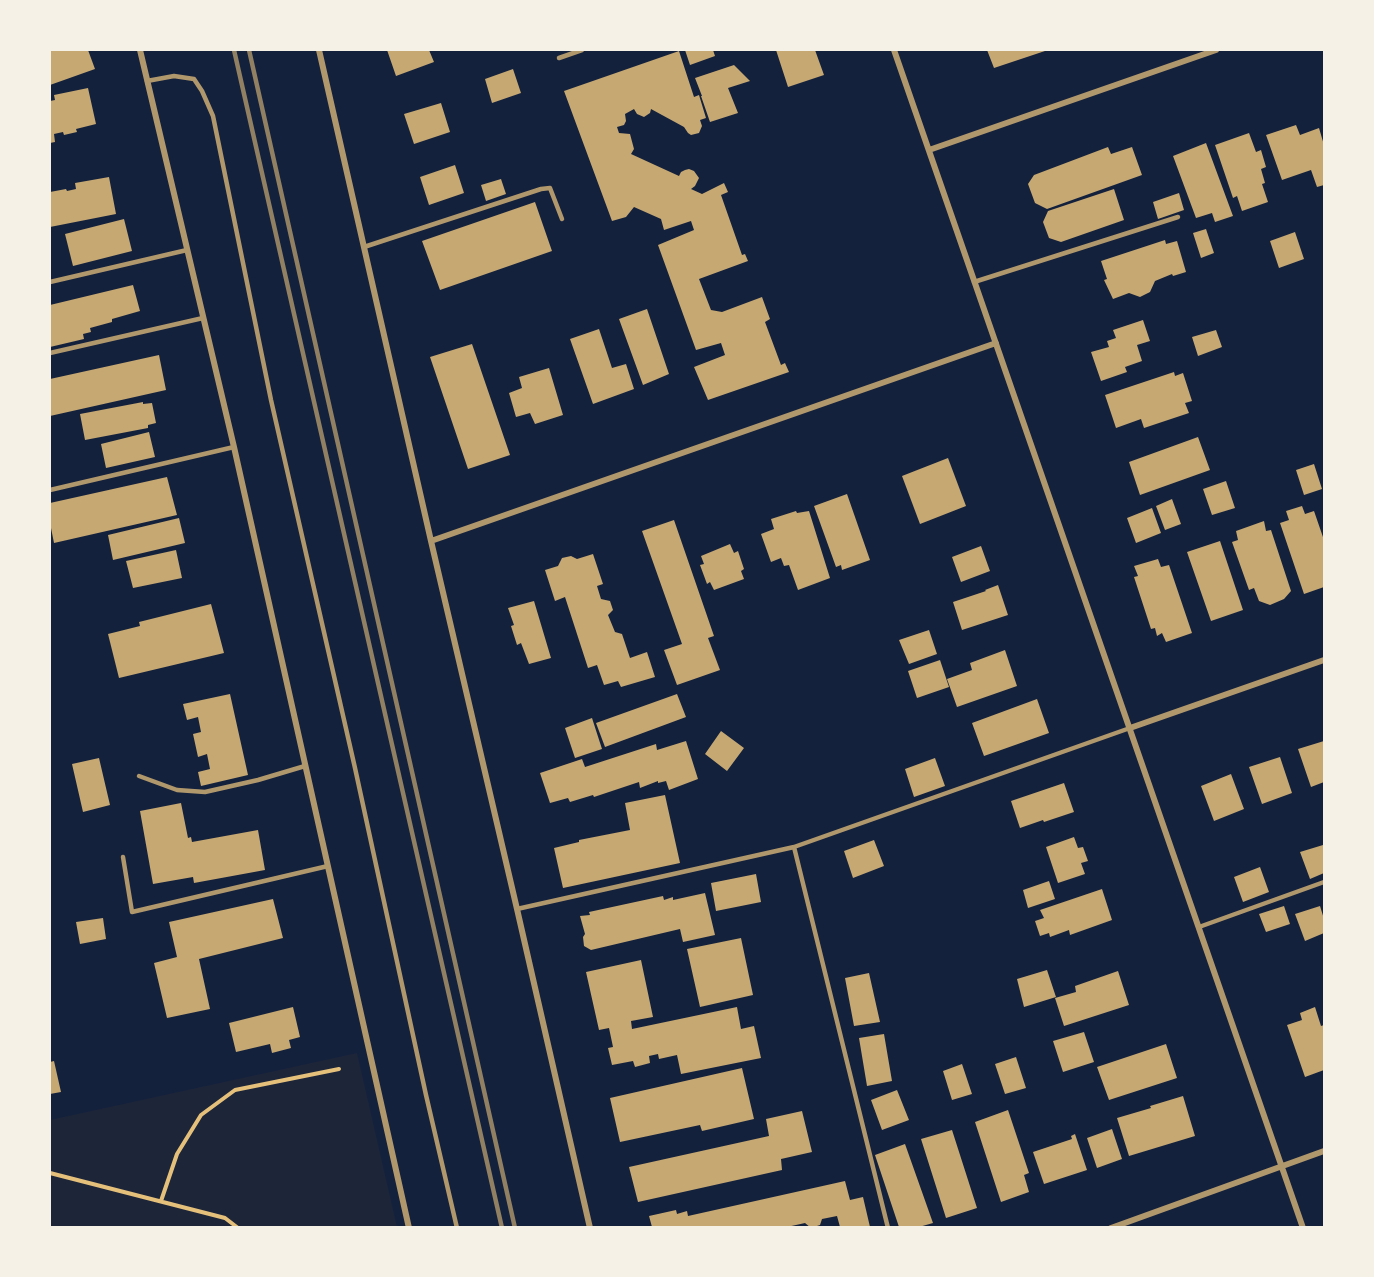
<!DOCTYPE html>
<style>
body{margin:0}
#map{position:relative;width:1374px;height:1277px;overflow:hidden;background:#14213d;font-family:Montserrat,sans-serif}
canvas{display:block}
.frame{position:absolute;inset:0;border:51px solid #f6f1e7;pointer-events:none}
</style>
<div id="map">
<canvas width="1374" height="1277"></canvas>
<div class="frame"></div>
</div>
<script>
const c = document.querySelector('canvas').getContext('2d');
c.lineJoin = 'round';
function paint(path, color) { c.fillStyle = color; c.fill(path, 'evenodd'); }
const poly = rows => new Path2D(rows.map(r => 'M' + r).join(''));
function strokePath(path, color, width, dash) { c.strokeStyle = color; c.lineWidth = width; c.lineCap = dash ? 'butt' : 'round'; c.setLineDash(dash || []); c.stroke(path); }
paint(poly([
 [357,1053,397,1227,50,1227,50,1120]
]), '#1d2539');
paint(poly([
 [50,50,88,50,95,69,50,85],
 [387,50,429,50,434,62,396,76],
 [685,50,713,50,715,56,690,65],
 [776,50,815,50,824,75,788,87],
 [987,50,1048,50,994,68],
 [679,51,694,97,699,95,706,118,700,120,702,126,699,133,691,135,688,133,684,127,651,109,650,113,644,117,637,114,634,109,625,114,626,121,624,125,617,127,619,133,630,134,634,149,631,154,679,176,681,172,685,170,689,169,694,171,699,178,695,186,691,189,702,194,724,183,728,192,721,195,742,255,745,254,748,261,699,279,711,310,722,312,762,297,770,319,765,322,781,365,785,363,789,372,708,400,694,367,725,355,721,343,696,350,658,245,694,230,691,221,664,230,661,219,634,207,626,217,612,221,564,91],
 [734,65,750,81,728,88,738,113,710,122,701,96,702,96,695,78],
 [513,69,521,93,492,103,485,79],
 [88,88,96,124,76,129,77,132,64,135,63,132,54,134,55,142,50,143,50,101,55,100,54,95],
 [441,103,450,132,414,144,404,114],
 [1296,125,1300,135,1319,128,1324,145,1324,185,1317,187,1311,170,1282,180,1266,135],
 [1249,133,1256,152,1261,150,1266,167,1261,169,1265,183,1262,184,1268,202,1242,211,1237,196,1233,198,1215,145],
 [1206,143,1233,216,1215,222,1212,213,1196,218,1173,156],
 [1108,147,1111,154,1132,147,1142,175,1047,209,1035,203,1028,184,1034,175],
 [455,165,464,193,429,205,420,177],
 [109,177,116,214,50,227,50,192,66,189,67,191,76,189,75,183],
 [501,179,506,194,486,201,481,185],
 [1114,189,1124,220,1061,242,1049,238,1043,222,1048,211],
 [1179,193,1184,210,1158,219,1153,202],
 [535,202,552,251,440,290,422,241],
 [124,219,132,251,73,266,65,234],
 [1206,229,1214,253,1201,258,1193,233],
 [1295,232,1304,259,1279,268,1270,241],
 [1165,240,1166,244,1177,241,1186,272,1173,276,1172,274,1155,281,1150,292,1140,297,1129,293,1113,299,1104,280,1107,279,1101,261],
 [133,285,140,311,112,319,112,322,90,328,91,332,83,334,84,339,50,347,50,305],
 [647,309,669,374,643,385,619,319],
 [1143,320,1150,341,1137,345,1142,361,1125,367,1127,372,1101,381,1091,352,1109,347,1107,341,1116,338,1113,330],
 [599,329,612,368,626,364,634,389,593,404,570,339],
 [1216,330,1222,347,1198,356,1192,337],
 [472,344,510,455,468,469,430,357],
 [159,355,166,390,50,416,50,379],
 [549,368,563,415,535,424,530,413,516,417,509,393,522,388,519,377],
 [1174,372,1175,376,1183,373,1192,401,1185,403,1189,413,1144,428,1141,419,1116,428,1105,395],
 [143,402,143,404,152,403,156,423,148,425,148,428,85,440,80,414],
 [149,432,155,457,106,468,101,444],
 [1198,437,1210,470,1140,495,1129,462],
 [948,458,966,506,920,524,902,476],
 [1314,464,1322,489,1304,495,1296,470],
 [167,477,177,515,54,543,50,523,50,503],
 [1226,481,1235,508,1212,515,1203,489],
 [847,494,870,560,842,570,841,565,836,567,814,506],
 [1172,499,1181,524,1165,530,1156,506],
 [1302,506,1305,514,1314,511,1324,540,1324,587,1304,594,1280,523,1289,520,1286,511],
 [1152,508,1161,533,1136,543,1127,518],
 [796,511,797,513,809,511,830,578,798,590,789,565,784,566,781,558,771,562,761,534,774,529,771,519],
 [179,518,185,543,113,560,108,535],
 [674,520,714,636,708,638,720,670,677,685,664,650,682,644,642,531],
 [1264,521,1266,531,1271,530,1291,591,1284,599,1270,605,1259,601,1254,588,1249,590,1232,542,1238,540,1236,531],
 [1220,541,1243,610,1211,621,1187,552],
 [730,544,734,553,738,551,744,569,741,571,744,579,714,590,710,582,707,584,700,565,704,564,701,556],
 [981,546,990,571,961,582,952,557],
 [176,550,182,578,133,588,126,561],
 [593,554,603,584,597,586,601,599,610,601,613,610,608,615,615,632,622,634,630,658,647,652,655,677,621,687,618,681,604,685,597,665,588,668,565,597,555,601,545,570,558,566,562,558,571,556,577,559],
 [1158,559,1161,567,1169,565,1192,633,1166,642,1162,633,1157,636,1155,628,1151,629,1134,577,1138,576,1134,566],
 [998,585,1008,615,962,630,953,602,986,591,985,590],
 [534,601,551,658,529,664,521,643,517,645,511,626,514,625,508,608],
 [211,604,224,653,119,678,108,634,140,626,139,622],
 [929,630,937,654,909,664,899,640],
 [1005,650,1017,686,957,707,947,679,972,670,970,663],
 [940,660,949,687,917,698,908,671],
 [230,694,248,775,201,786,198,772,210,769,207,754,198,757,193,734,201,732,198,717,187,720,183,704],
 [677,694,686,717,605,747,596,723],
 [1037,699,1049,733,984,756,972,723],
 [592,718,602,749,575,758,565,728],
 [721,731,744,748,727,771,705,754],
 [686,741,698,779,669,790,666,781,658,783,658,781,640,788,639,782,594,797,593,795,570,802,568,798,550,803,540,773,582,759,585,767,656,744,657,750],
 [1324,741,1324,782,1311,787,1298,749],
 [1280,757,1292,793,1262,804,1249,767],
 [99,758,110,805,83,812,72,764],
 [935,758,945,786,914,797,905,769],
 [1231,774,1244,809,1214,821,1201,786],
 [1064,783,1074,812,1044,822,1043,820,1020,828,1011,801],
 [665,795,680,863,563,888,554,848,579,842,579,840,630,830,625,803],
 [181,803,188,838,191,837,192,842,258,830,265,870,194,883,193,877,153,884,140,811],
 [1074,837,1078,848,1083,847,1088,861,1081,863,1085,874,1058,883,1046,847],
 [874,840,884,866,853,878,844,851],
 [1323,845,1324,850,1324,873,1310,879,1300,852],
 [1260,867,1269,892,1243,902,1234,877],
 [756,874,761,902,716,911,711,883],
 [1049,881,1055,899,1028,908,1023,890],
 [1102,889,1112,920,1070,935,1069,930,1050,937,1049,933,1040,936,1035,921,1044,918,1040,910],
 [705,893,715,935,683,942,680,929,591,950,584,946,583,937,585,934,580,916,590,915,589,912,663,896,664,900,673,897,673,900],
 [273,899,283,938,199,959,210,1009,167,1018,154,963,177,957,169,922],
 [1284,906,1290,924,1266,932,1259,914],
 [1320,906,1324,919,1324,933,1305,941,1295,914],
 [103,918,106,939,80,944,76,922],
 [741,938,753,995,700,1007,687,949],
 [641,960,653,1017,631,1021,632,1029,737,1007,741,1029,754,1026,761,1058,681,1074,677,1055,659,1059,658,1054,649,1056,650,1063,635,1067,633,1061,612,1065,608,1048,613,1047,609,1028,599,1030,586,972],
 [1047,970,1056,997,1024,1007,1017,979],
 [1118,971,1129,1005,1064,1026,1055,998,1076,992,1075,986],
 [869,973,880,1022,854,1026,845,978],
 [293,1007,300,1037,289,1040,291,1048,272,1053,270,1044,236,1052,229,1023],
 [1315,1007,1321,1026,1324,1025,1324,1070,1305,1077,1287,1025,1302,1020,1300,1013],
 [1084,1032,1094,1062,1063,1072,1053,1041],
 [884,1034,892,1081,867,1086,859,1038],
 [1166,1044,1177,1078,1109,1100,1097,1067],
 [1016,1057,1026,1088,1005,1094,995,1064],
 [54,1061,61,1092,50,1094,50,1062],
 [962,1064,972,1094,952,1100,943,1071],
 [742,1068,754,1119,702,1131,700,1125,620,1142,610,1098],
 [897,1090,909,1120,882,1130,871,1100],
 [1183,1096,1195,1136,1129,1156,1117,1118,1151,1108,1150,1106],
 [1008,1110,1029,1173,1024,1175,1029,1192,1001,1202,975,1122],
 [802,1111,812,1152,781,1159,782,1170,638,1202,629,1167,769,1136,766,1119],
 [1112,1129,1122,1159,1097,1168,1087,1138],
 [952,1130,977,1208,946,1218,921,1139],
 [1075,1134,1087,1170,1044,1184,1033,1152,1072,1139,1071,1136],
 [905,1144,933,1223,919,1227,899,1227,875,1155],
 [845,1181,850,1200,863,1197,870,1227,840,1227,837,1216,822,1219,820,1225,811,1228,805,1223,787,1227,652,1227,649,1216,676,1210,677,1214,687,1211,688,1216]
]), '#c6a872');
strokePath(poly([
 [50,1173,225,1218,238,1228],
 [161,1201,177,1154,201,1115,235,1090,339,1069]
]), '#e5c07b', 4);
strokePath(poly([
 [559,58,582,50],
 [147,81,174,76,194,79,202,91,213,116,271,400,355,768,426,1095,457,1228],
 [364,247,541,189,550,188,562,219],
 [50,282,187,250],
 [974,282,1178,217],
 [50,353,203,318],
 [50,490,234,447],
 [139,776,177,790,205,792,258,780,305,766],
 [794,847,888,1228],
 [123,857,132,912,328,866],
 [517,909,794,847,1130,728],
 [1199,927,1324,882]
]), '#b1986c', 4.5);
strokePath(poly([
 [140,50,234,447,409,1228],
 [319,50,431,541,517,909,590,1228],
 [894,50,1303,1228],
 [929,150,1216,50],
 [431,541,996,343],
 [1130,728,1324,660],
 [1111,1228,1324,1151]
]), '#b1986c', 6);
strokePath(poly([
 [234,50,502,1228],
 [249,50,515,1228]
]), '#918062', 4.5);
</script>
